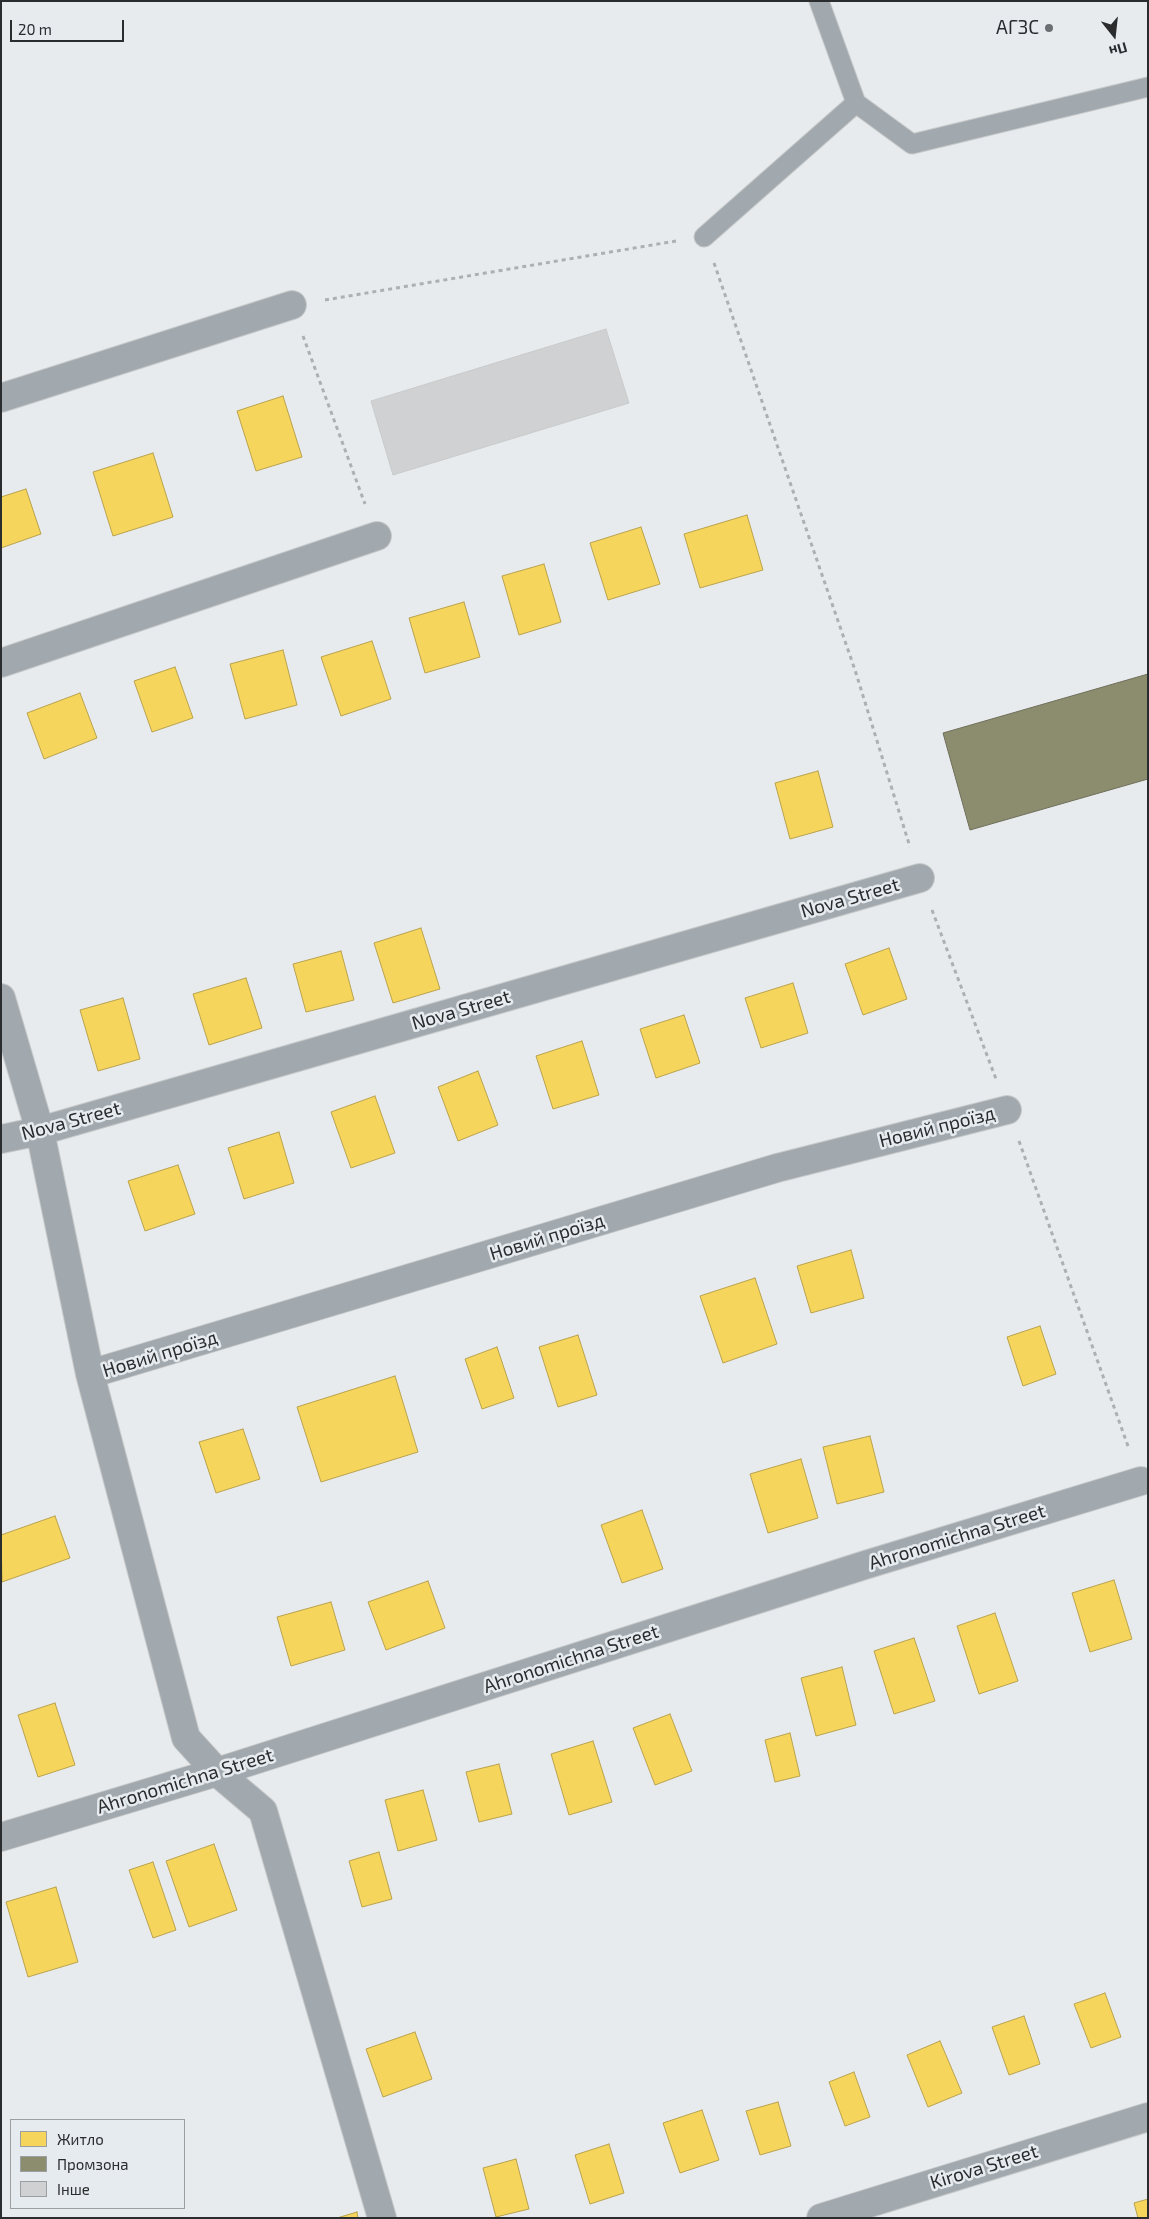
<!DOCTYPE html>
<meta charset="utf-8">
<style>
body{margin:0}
#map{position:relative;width:1149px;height:2219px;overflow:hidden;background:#e8ebed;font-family:"Exo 2",sans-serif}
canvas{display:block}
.frame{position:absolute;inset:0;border:2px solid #2a2c2e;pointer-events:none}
.legend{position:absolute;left:10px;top:2119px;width:175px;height:90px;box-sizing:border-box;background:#e6ebef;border:1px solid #9b9fa2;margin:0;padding:6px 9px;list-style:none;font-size:15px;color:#2a2c2e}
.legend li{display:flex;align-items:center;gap:10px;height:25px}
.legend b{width:25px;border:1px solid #9b9fa2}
.north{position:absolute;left:1089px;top:10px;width:50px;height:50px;-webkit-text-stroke:4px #e6ebef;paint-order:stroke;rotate:164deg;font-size:14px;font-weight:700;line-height:20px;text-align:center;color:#2a2c2e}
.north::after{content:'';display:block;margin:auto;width:18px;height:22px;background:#2a2c2e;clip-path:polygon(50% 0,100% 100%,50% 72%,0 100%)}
.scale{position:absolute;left:10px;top:20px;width:114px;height:22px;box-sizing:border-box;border:2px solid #2a2c2e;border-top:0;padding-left:6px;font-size:15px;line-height:18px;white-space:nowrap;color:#2a2c2e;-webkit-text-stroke:4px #e6ebef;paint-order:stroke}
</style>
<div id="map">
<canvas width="1149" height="2219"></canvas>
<div class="frame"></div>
<ul class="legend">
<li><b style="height:14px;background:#f6d55c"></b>Житло</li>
<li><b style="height:14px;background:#8c8c6e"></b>Промзона</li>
<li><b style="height:14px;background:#cfd1d3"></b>Інше</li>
</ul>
<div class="north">Пн</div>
<div class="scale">20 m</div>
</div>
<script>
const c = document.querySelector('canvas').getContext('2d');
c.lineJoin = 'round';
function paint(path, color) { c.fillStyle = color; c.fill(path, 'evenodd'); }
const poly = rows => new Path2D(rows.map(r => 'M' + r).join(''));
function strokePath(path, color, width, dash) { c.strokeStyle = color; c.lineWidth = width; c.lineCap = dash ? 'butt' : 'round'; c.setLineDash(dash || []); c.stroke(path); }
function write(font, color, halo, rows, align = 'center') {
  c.font = font + ' "Exo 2",sans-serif'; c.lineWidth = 5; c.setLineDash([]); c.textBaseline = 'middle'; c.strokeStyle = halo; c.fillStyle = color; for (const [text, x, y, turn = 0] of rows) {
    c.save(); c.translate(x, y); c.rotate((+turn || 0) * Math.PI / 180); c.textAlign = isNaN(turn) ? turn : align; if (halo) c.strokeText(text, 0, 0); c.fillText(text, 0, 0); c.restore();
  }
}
const homes = poly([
 [283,396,302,457,256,471,237,411,283,396],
 [153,453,173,517,113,536,93,472,153,453],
 [26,489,41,534,1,548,1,497,26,489],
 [747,515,763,570,700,588,684,534,747,515],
 [641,527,660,584,608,600,590,543,641,527],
 [544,564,561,622,519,635,502,576,544,564],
 [464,602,480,657,425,673,409,618,464,602],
 [372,641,391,699,341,716,321,657,372,641],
 [283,650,297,705,245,719,230,664,283,650],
 [175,667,193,718,152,732,134,681,175,667],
 [80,693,97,738,44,759,27,713,80,693],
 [818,771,833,827,790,839,775,783,818,771],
 [421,928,440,989,393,1003,374,943,421,928],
 [889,948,907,999,863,1015,845,964,889,948],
 [341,951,354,1000,306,1012,293,964,341,951],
 [246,978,262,1028,209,1045,193,994,246,978],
 [793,983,808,1033,761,1048,745,998,793,983],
 [123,998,140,1059,98,1071,80,1010,123,998],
 [684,1015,700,1063,656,1078,640,1029,684,1015],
 [582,1041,599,1095,553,1109,536,1056,582,1041],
 [478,1071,498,1125,458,1141,438,1087,478,1071],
 [375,1096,395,1153,351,1168,331,1112,375,1096],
 [279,1132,294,1183,244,1199,228,1148,279,1132],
 [178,1165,195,1214,145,1231,128,1181,178,1165],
 [851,1250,864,1298,811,1313,797,1266,851,1250],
 [755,1278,777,1344,723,1363,700,1296,755,1278],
 [1040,1326,1056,1374,1023,1386,1007,1337,1040,1326],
 [578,1335,597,1395,558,1407,539,1347,578,1335],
 [497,1347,514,1398,482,1409,465,1359,497,1347],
 [395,1376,418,1452,321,1482,297,1407,395,1376],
 [243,1429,260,1479,216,1493,199,1442,243,1429],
 [870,1436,884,1492,837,1504,823,1447,870,1436],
 [801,1459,818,1518,768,1533,750,1474,801,1459],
 [642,1510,663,1569,622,1583,601,1525,642,1510],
 [55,1516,70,1558,2,1582,1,1535,55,1516],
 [1114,1580,1132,1639,1090,1652,1072,1593,1114,1580],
 [428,1581,445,1628,386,1650,368,1602,428,1581],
 [331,1602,345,1650,291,1666,277,1617,331,1602],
 [995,1613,1018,1681,979,1694,957,1626,995,1613],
 [914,1638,935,1701,894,1714,874,1651,914,1638],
 [842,1667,856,1725,816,1736,801,1678,842,1667],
 [55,1703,75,1765,38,1777,18,1715,55,1703],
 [670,1714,692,1771,655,1785,633,1728,670,1714],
 [790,1733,800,1776,775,1782,765,1740,790,1733],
 [593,1741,612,1802,569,1815,551,1754,593,1741],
 [499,1764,512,1814,479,1822,466,1772,499,1764],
 [423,1790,437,1840,398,1851,385,1800,423,1790],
 [214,1844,237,1910,189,1927,166,1861,214,1844],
 [379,1852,392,1899,362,1907,349,1861,379,1852],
 [153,1862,176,1930,153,1938,129,1870,153,1862],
 [56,1887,78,1962,28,1977,6,1902,56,1887],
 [1105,1993,1121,2037,1091,2048,1074,2004,1105,1993],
 [1024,2016,1040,2064,1009,2075,992,2027,1024,2016],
 [415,2032,432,2079,383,2097,366,2049,415,2032],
 [940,2041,962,2093,928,2107,907,2055,940,2041],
 [854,2072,870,2117,845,2126,829,2082,854,2072],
 [778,2102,791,2146,760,2155,746,2111,778,2102],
 [702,2110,719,2160,680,2173,663,2123,702,2110],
 [609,2144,624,2193,590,2204,575,2155,609,2144],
 [516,2159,529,2209,496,2217,483,2168,516,2159],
 [1148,2199,1148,2218,1138,2218,1134,2203,1148,2199],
 [357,2212,358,2218,337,2218,357,2212]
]);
paint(homes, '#f6d55c');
strokePath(homes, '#b9a24e', 1);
const industry = poly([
 [1148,674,1148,779,970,830,943,733,1148,674]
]);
paint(industry, '#8c8c6e');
strokePath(industry, '#6f6f5b', 1);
const building = poly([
 [606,329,629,403,393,475,371,401,606,329]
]);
paint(building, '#cfd1d3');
strokePath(building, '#c8cacb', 1);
const service = poly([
 [819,1,856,103],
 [704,237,856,103,912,144,1148,87]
]);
const minor = poly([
 [1,398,292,305],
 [1,663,377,536],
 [1,998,40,1131,90,1374,186,1738,217,1772,263,1811,382,2218],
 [1,1139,40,1131,920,878],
 [90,1374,777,1168,1007,1110],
 [1,1837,217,1772,865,1565,1141,1481],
 [821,2218,1148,2117]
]);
strokePath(service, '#c7c9ca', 21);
strokePath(minor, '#c7c9ca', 30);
strokePath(poly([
 [714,263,855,670,910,847],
 [325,300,676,241],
 [303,336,365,504],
 [932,910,996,1079],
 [1019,1141,1129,1449]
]), '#acb0b3', 3, [4, 4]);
strokePath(service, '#a2a9ae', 19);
strokePath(minor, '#a2a9ae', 28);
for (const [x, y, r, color] of [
 [1049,28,5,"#6c6f71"]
]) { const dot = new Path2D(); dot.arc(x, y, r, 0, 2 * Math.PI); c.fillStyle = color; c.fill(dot); strokePath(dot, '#e6ebef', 2); }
write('19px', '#2a2c2e', '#e6ebef', [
 ["АГЗС",1039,28]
], 'right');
write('19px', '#2a2c2e', '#e6ebef', [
 ["Nova Street",850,898,-16],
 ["Nova Street",461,1010,-16],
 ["Nova Street",71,1121,-15],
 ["Новий проїзд",937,1127,-14],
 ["Новий проїзд",547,1237,-17],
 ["Новий проїзд",160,1354,-17],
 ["Ahronomichna Street",957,1537,-17],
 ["Ahronomichna Street",571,1659,-18],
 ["Ahronomichna Street",185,1781,-17],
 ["Kirova Street",984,2167,-17]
]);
</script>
